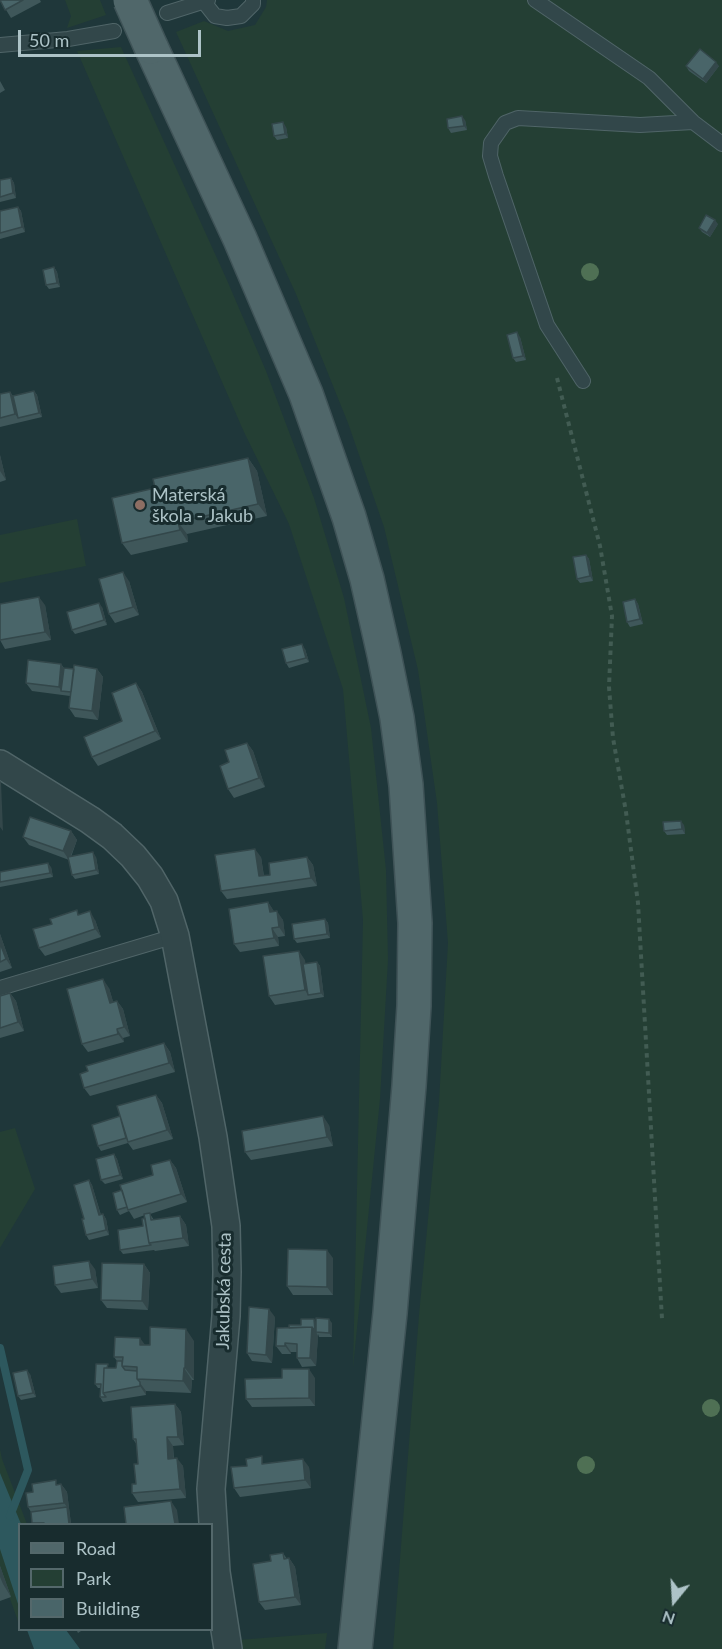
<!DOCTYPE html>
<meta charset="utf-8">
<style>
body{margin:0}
#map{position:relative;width:722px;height:1649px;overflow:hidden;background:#1f373a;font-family:Lato,sans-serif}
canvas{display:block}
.legend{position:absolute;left:18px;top:1523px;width:195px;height:108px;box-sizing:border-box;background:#182c2e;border:2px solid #54686b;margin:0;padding:8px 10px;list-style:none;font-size:18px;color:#adc3c7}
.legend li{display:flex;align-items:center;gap:12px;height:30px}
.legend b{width:30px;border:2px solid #54686b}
.north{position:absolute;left:644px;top:1571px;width:60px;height:60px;-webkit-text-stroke:4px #182c2e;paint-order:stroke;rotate:198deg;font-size:16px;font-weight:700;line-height:24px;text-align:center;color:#adc3c7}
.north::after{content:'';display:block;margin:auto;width:21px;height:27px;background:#adc3c7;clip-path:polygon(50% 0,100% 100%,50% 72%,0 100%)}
.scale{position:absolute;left:18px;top:30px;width:183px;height:27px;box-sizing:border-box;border:3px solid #adc3c7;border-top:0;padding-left:8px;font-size:18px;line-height:21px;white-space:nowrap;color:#adc3c7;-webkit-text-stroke:4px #182c2e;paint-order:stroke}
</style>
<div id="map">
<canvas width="722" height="1649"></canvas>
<ul class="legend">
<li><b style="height:8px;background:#50676a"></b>Road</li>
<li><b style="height:16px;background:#243f34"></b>Park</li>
<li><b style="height:16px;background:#496569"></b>Building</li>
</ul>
<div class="north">N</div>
<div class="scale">50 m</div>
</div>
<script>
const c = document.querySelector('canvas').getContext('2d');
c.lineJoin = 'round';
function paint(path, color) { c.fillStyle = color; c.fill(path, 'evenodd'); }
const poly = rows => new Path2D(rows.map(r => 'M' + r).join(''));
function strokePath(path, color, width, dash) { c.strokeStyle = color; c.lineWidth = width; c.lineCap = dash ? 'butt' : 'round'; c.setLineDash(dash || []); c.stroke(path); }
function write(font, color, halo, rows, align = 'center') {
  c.font = font + ' Lato,sans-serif'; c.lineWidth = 6; c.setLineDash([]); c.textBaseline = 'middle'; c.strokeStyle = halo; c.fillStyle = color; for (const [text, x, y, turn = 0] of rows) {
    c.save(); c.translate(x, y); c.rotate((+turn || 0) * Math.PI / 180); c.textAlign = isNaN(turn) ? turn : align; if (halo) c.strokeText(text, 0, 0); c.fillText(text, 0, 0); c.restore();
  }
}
paint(poly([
 [65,0,100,0,106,15,67,28,71,16],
 [267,0,722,0,722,1649,393,1649,419,1315,439,1102,448,943,437,803,418,670,384,527,348,423,296,294,176,32,204,21,228,31,255,25,266,7],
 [121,47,226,278,266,371,314,498,344,598,371,728,386,870,388,960,380,1099,353,1368,363,920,343,689,289,524,244,432,77,51],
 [77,519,86,566,0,583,0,535],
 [15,1128,35,1189,0,1248,0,1132],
 [0,1449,2,1459,27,1524,20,1524,19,1624,0,1571],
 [327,1633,325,1649,240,1649,238,1640]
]), '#243f34');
paint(poly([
 [0,1473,21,1524,19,1607,0,1549],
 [27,1630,66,1630,80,1649,34,1649]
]), '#2d585e');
strokePath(poly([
 [0,1348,28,1470,10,1516]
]), '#2d585e', 8);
const service = poly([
 [535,0,649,78,693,122,722,144],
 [204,2,215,16,227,18,241,16,253,4,253,0],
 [167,13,208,0],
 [0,45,68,39,114,31],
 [583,381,547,325,496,176,490,156,491,143,505,123,518,118,640,125,693,122],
 [0,988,175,936]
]);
const minor = poly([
 [0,764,90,820,112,836,133,856,150,877,164,901,175,936,213,1137,226,1226,227,1272,226,1316,211,1489,216,1572,228,1649]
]);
const primary = poly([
 [151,47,240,239,306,394,349,517,367,579,384,654,397,718,406,785,415,923,414,1006,409,1086,390,1313,355,1649]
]);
strokePath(service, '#506568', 16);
strokePath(minor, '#506568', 30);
strokePath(primary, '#3f5357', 36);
strokePath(poly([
 [557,378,600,546,612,616,609,687,613,738,626,812,638,903,662,1319]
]), '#425c53', 4, [4.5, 4.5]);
strokePath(service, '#32474a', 14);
strokePath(minor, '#32474a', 27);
strokePath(primary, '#50676a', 33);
const primaryBridge = poly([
 [130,0,151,47]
]);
strokePath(primaryBridge, '#3f5357', 36, []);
strokePath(primaryBridge, '#50676a', 33);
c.fillStyle = '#4f7054';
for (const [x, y] of [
 [590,272],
 [711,1408],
 [586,1465]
]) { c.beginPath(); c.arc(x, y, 9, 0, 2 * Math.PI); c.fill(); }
paint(poly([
 [0,0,40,0,41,2,11,18],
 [686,66,719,66,706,83,689,71],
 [0,81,5,90,0,93],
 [465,120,467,130,451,133,448,128],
 [286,127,288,138,277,140,274,136],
 [11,178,14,183,16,198,0,202,0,180],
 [18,207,21,211,25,232,0,239,0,211],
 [718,224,710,237,702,232,699,228],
 [54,267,57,272,60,287,49,289,46,285],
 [520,337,526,360,516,362,513,358],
 [34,391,37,395,42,417,0,427,0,394,10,392,13,396],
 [0,455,6,480,0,482],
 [248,458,257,471,267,516,187,534,188,542,131,555,122,543,155,488],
 [586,555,589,559,593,581,580,583,577,579],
 [129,581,139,615,115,623,109,614],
 [635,599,638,604,643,624,630,627,627,622],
 [45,605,51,640,5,649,0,640],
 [102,607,107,625,75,634,72,630],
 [305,649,309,662,289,668,286,663],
 [61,664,64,668,74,669,97,669,103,677,98,720,75,717,69,708,70,696,32,691,26,683],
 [136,683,142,692,161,739,98,766,92,757,122,721],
 [247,743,253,751,265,787,234,798,228,789,229,762],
 [684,825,685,834,667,835,664,831],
 [71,831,77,840,71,857,96,857,99,874,75,879,72,875,69,860,29,845,23,837],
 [261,857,264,876,270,875,307,857,313,865,317,886,227,899,221,891],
 [51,867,53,877,0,887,0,872],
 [268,902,274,912,283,920,285,936,278,937,279,946,240,952,234,944],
 [325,919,328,923,330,938,297,943,294,939],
 [95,920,101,937,45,956,39,948],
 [0,934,12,968,0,972],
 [305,960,305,964,317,962,320,966,324,997,275,1005,269,996],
 [109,988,113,1002,117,1001,123,1009,130,1036,123,1038,124,1042,88,1052,82,1044],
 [10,993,16,1001,24,1031,0,1038,0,996],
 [164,1043,170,1052,175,1072,90,1096,84,1088],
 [156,1095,162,1103,173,1139,133,1150,128,1143,101,1151,98,1146,120,1116],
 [329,1125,333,1146,251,1160,245,1152],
 [114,1154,117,1159,123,1179,105,1184,101,1180],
 [170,1160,176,1168,187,1202,150,1214,154,1220,180,1216,186,1225,189,1246,155,1251,154,1250,123,1254,120,1250,143,1226,145,1218,145,1215,134,1219,129,1211,120,1215,117,1210,122,1190,153,1175],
 [89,1180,92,1185,101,1215,103,1214,106,1219,109,1235,89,1240,86,1235,84,1219],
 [333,1258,333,1295,293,1295,287,1286],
 [144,1264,150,1273,148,1310,107,1308,101,1300],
 [95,1269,98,1288,61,1293,55,1285],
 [275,1317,272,1363,252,1361,247,1353],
 [314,1319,316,1323,332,1323,332,1337,319,1337,318,1334,316,1366,302,1367,297,1358,297,1352,291,1352,291,1354,282,1354,276,1346,289,1328,301,1325],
 [194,1341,194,1380,192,1380,191,1393,146,1391,146,1395,103,1402,100,1397,101,1388,98,1388,95,1384,110,1368,116,1368,117,1361,114,1357,145,1345],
 [30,1374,36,1397,21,1400,18,1396],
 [282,1378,315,1378,315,1406,252,1407,246,1399],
 [175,1404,181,1412,184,1445,173,1446,174,1458,183,1466,186,1498,138,1502,132,1493,136,1484,138,1464,137,1445,133,1439],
 [267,1463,309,1467,311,1488,240,1497,234,1488],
 [58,1484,61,1484,67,1492,71,1524,33,1524,31,1512,28,1507,33,1492],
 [283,1553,287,1559,289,1558,295,1567,301,1605,265,1610,259,1602],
 [0,1566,11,1597,0,1601],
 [76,1629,84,1629,78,1633]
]), '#3f575a');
paint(poly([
 [716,62,719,66,706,83,703,79],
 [462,116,465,120,467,130,464,126],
 [283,122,286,127,288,138,285,134],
 [11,178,14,183,16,198,13,193],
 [18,207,21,211,25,232,22,227],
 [715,220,718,224,710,237,707,233],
 [54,267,57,272,60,287,57,283],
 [517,332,520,337,526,360,523,356],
 [34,391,37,395,42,417,39,413],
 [10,392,16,400,18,418,21,422,15,414],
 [0,455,6,480,0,471],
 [248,458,257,471,267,516,258,504],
 [178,522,187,534,188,542,180,530],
 [586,555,589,559,593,581,590,576],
 [123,572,129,581,139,615,133,607],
 [39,597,45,605,51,640,45,632],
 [635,599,638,604,643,624,640,619],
 [99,603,102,607,107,625,104,620],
 [302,644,305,649,309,662,306,658],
 [61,664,67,673,61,691,59,687],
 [97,669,103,677,98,720,92,711],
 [136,683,142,692,161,739,155,731],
 [247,743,253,751,265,787,259,778],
 [0,781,1,782,3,831,0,827],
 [681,821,684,825,685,834,682,829],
 [71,831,77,840,69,860,63,851],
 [255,849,261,857,265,885,259,876],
 [93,852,96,857,99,874,96,870],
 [307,857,313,865,317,886,311,878],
 [48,863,51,867,53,877,50,873],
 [268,902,274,911,276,921,270,912],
 [90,911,95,920,101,937,95,929],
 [277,911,283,920,285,936,279,927],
 [325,919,328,923,330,938,327,934],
 [272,928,278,937,279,946,274,938],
 [0,934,12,968,6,959,0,943],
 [299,951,305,960,310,994,308,995,305,990],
 [317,962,320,966,324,997,321,993],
 [103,979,109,988,116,1011,110,1003],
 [10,993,16,1001,24,1031,18,1022],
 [117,1001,123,1009,130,1036,124,1027],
 [117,1029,123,1038,124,1042,118,1034],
 [164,1043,170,1052,175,1072,169,1063],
 [156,1095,162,1103,173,1139,167,1130],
 [323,1116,329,1125,333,1146,327,1137],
 [114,1154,117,1159,123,1179,120,1175],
 [170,1160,176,1168,187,1202,181,1194],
 [89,1180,92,1185,102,1220,99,1215],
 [103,1214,106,1219,109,1235,106,1230],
 [180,1216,186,1225,189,1246,183,1238],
 [327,1250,333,1258,333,1295,327,1287],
 [89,1261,95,1269,98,1288,92,1279],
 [144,1264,150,1273,148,1310,142,1301],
 [269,1309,275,1317,272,1363,266,1355],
 [314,1319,317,1324,316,1332,318,1336,316,1366,310,1358,312,1327],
 [329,1319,332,1323,332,1337,329,1333],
 [186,1329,194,1341,194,1380,185,1368],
 [140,1338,149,1350,140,1345],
 [285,1343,291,1352,291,1354,285,1346],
 [184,1368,192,1380,191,1393,183,1381],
 [309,1369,315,1378,315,1406,309,1398],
 [27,1370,30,1374,36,1397,33,1393],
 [140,1383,146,1391,146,1395,140,1386],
 [175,1404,181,1412,184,1445,178,1437],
 [167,1437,173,1446,174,1467,168,1459],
 [177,1458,183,1466,186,1498,180,1489],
 [303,1459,309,1467,311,1488,305,1480],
 [61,1484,67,1492,71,1524,69,1524,67,1507,64,1503],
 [171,1501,177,1510,179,1524,175,1524],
 [289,1558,295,1567,301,1605,295,1597],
 [0,1566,11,1597,3,1584,0,1577]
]), '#33474a');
const building = poly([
 [0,0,23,0,5,10,0,0],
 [700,49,716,62,703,79,686,66,700,49],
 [462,116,464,126,448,128,447,119,462,116],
 [283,122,285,134,274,136,272,124,283,122],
 [11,178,13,193,0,197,0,180,11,178],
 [18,207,22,227,0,233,0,211,18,207],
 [706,215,715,220,707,233,699,228,706,215],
 [54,267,57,283,46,285,43,270,54,267],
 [517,332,523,356,513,358,507,335,517,332],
 [34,391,39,413,18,418,13,396,34,391],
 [10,392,15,414,0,418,0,394,10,392],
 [248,458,258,504,178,522,180,530,122,543,112,498,155,488,153,479,248,458],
 [586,555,590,576,577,579,573,557,586,555],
 [123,572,133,607,109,614,99,579,123,572],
 [39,597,45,632,0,640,0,604,39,597],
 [635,599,640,619,627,622,623,602,635,599],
 [99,603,104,620,72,630,67,612,99,603],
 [302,644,306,658,286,663,282,649,302,644],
 [28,660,61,664,59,687,26,683,28,660],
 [74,665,97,669,92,711,69,708,74,665],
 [64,668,74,669,71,692,61,691,64,668],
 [136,683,155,731,92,757,84,737,122,721,112,693,136,683],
 [247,743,259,778,228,789,220,766,229,762,225,750,247,743],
 [30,817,71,831,63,851,23,837,30,817],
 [681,821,682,829,664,831,663,822,681,821],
 [255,849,259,876,270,875,269,863,307,857,311,878,221,891,215,855,255,849],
 [93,852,96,870,72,875,68,857,93,852],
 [48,863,50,873,0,882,0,872,48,863],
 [268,902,270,912,277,911,279,927,272,928,274,938,234,944,229,909,268,902],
 [77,910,78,915,90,911,95,929,39,948,33,929,52,924,50,919,77,910],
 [325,919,327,934,294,939,292,924,325,919],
 [0,943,6,959,0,962,0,943],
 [299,951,305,990,269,996,263,956,299,951],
 [317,962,321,993,308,995,303,964,317,962],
 [103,979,110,1003,117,1001,124,1027,117,1029,118,1034,82,1044,67,989,103,979],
 [10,993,18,1022,0,1028,0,996,10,993],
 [164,1043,169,1063,84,1088,80,1074,88,1071,86,1066,164,1043],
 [156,1095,167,1130,128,1142,117,1106,156,1095],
 [120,1116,126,1138,98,1146,92,1125,120,1116],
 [323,1116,327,1137,245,1152,242,1131,323,1116],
 [114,1154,120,1175,101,1180,96,1159,114,1154],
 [170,1160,181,1194,128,1210,120,1185,153,1175,151,1165,170,1160],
 [89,1180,99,1215,103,1214,106,1230,86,1235,82,1219,84,1219,74,1185,89,1180],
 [122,1190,127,1207,117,1210,113,1193,122,1190],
 [150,1213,151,1220,180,1216,183,1238,149,1243,144,1214,150,1213],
 [145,1218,149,1243,151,1245,120,1250,118,1230,143,1226,142,1219,145,1218],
 [288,1249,327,1250,327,1287,287,1286,288,1249],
 [89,1261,92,1279,55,1285,53,1266,89,1261],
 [102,1263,144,1264,142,1301,101,1300,102,1263],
 [249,1307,269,1309,266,1355,247,1353,249,1307],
 [316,1318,329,1319,329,1333,316,1332,316,1318],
 [301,1319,314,1319,315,1331,312,1327,289,1328,289,1325,301,1325,301,1319],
 [150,1327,186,1329,185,1368,184,1368,183,1381,137,1379,137,1367,122,1366,123,1357,114,1357,115,1337,140,1338,140,1345,150,1345,150,1327],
 [312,1327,310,1358,297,1358,297,1344,285,1343,285,1346,276,1346,277,1328,312,1327],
 [117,1361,122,1361,122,1366,125,1370,137,1371,137,1379,140,1382,140,1386,103,1393,104,1368,116,1368,117,1361],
 [96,1364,108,1364,107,1368,104,1368,103,1393,106,1397,100,1397,101,1384,95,1384,96,1364],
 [282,1369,309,1369,309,1398,246,1399,245,1379,282,1378,282,1369],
 [27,1370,33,1393,18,1396,13,1373,27,1370],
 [175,1404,178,1437,167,1437,168,1459,177,1458,180,1489,132,1493,132,1484,136,1484,134,1464,138,1464,136,1439,133,1439,131,1407,175,1404],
 [262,1456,262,1464,303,1459,305,1480,234,1488,231,1467,247,1466,246,1459,262,1456],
 [56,1480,56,1485,61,1484,64,1503,28,1507,26,1493,33,1492,32,1484,56,1480],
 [171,1501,175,1524,126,1524,124,1507,171,1501],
 [67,1507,69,1524,44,1524,44,1523,32,1523,31,1512,67,1507],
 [283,1553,284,1559,289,1558,295,1597,259,1602,253,1564,271,1561,270,1555,283,1553]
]);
paint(building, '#496569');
strokePath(building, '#33474a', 1.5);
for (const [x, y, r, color] of [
 [140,505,6,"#8d6e63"]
]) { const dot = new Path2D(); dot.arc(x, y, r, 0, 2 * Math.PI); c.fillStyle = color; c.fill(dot); strokePath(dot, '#182c2e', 2); }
write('18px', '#adc3c7', '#182c2e', [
 ["Materská",152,495],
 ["škola - Jakub",152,516]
], 'left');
write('18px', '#adc3c7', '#182c2e', [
 ["Jakubská cesta",224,1291,-89]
]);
</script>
